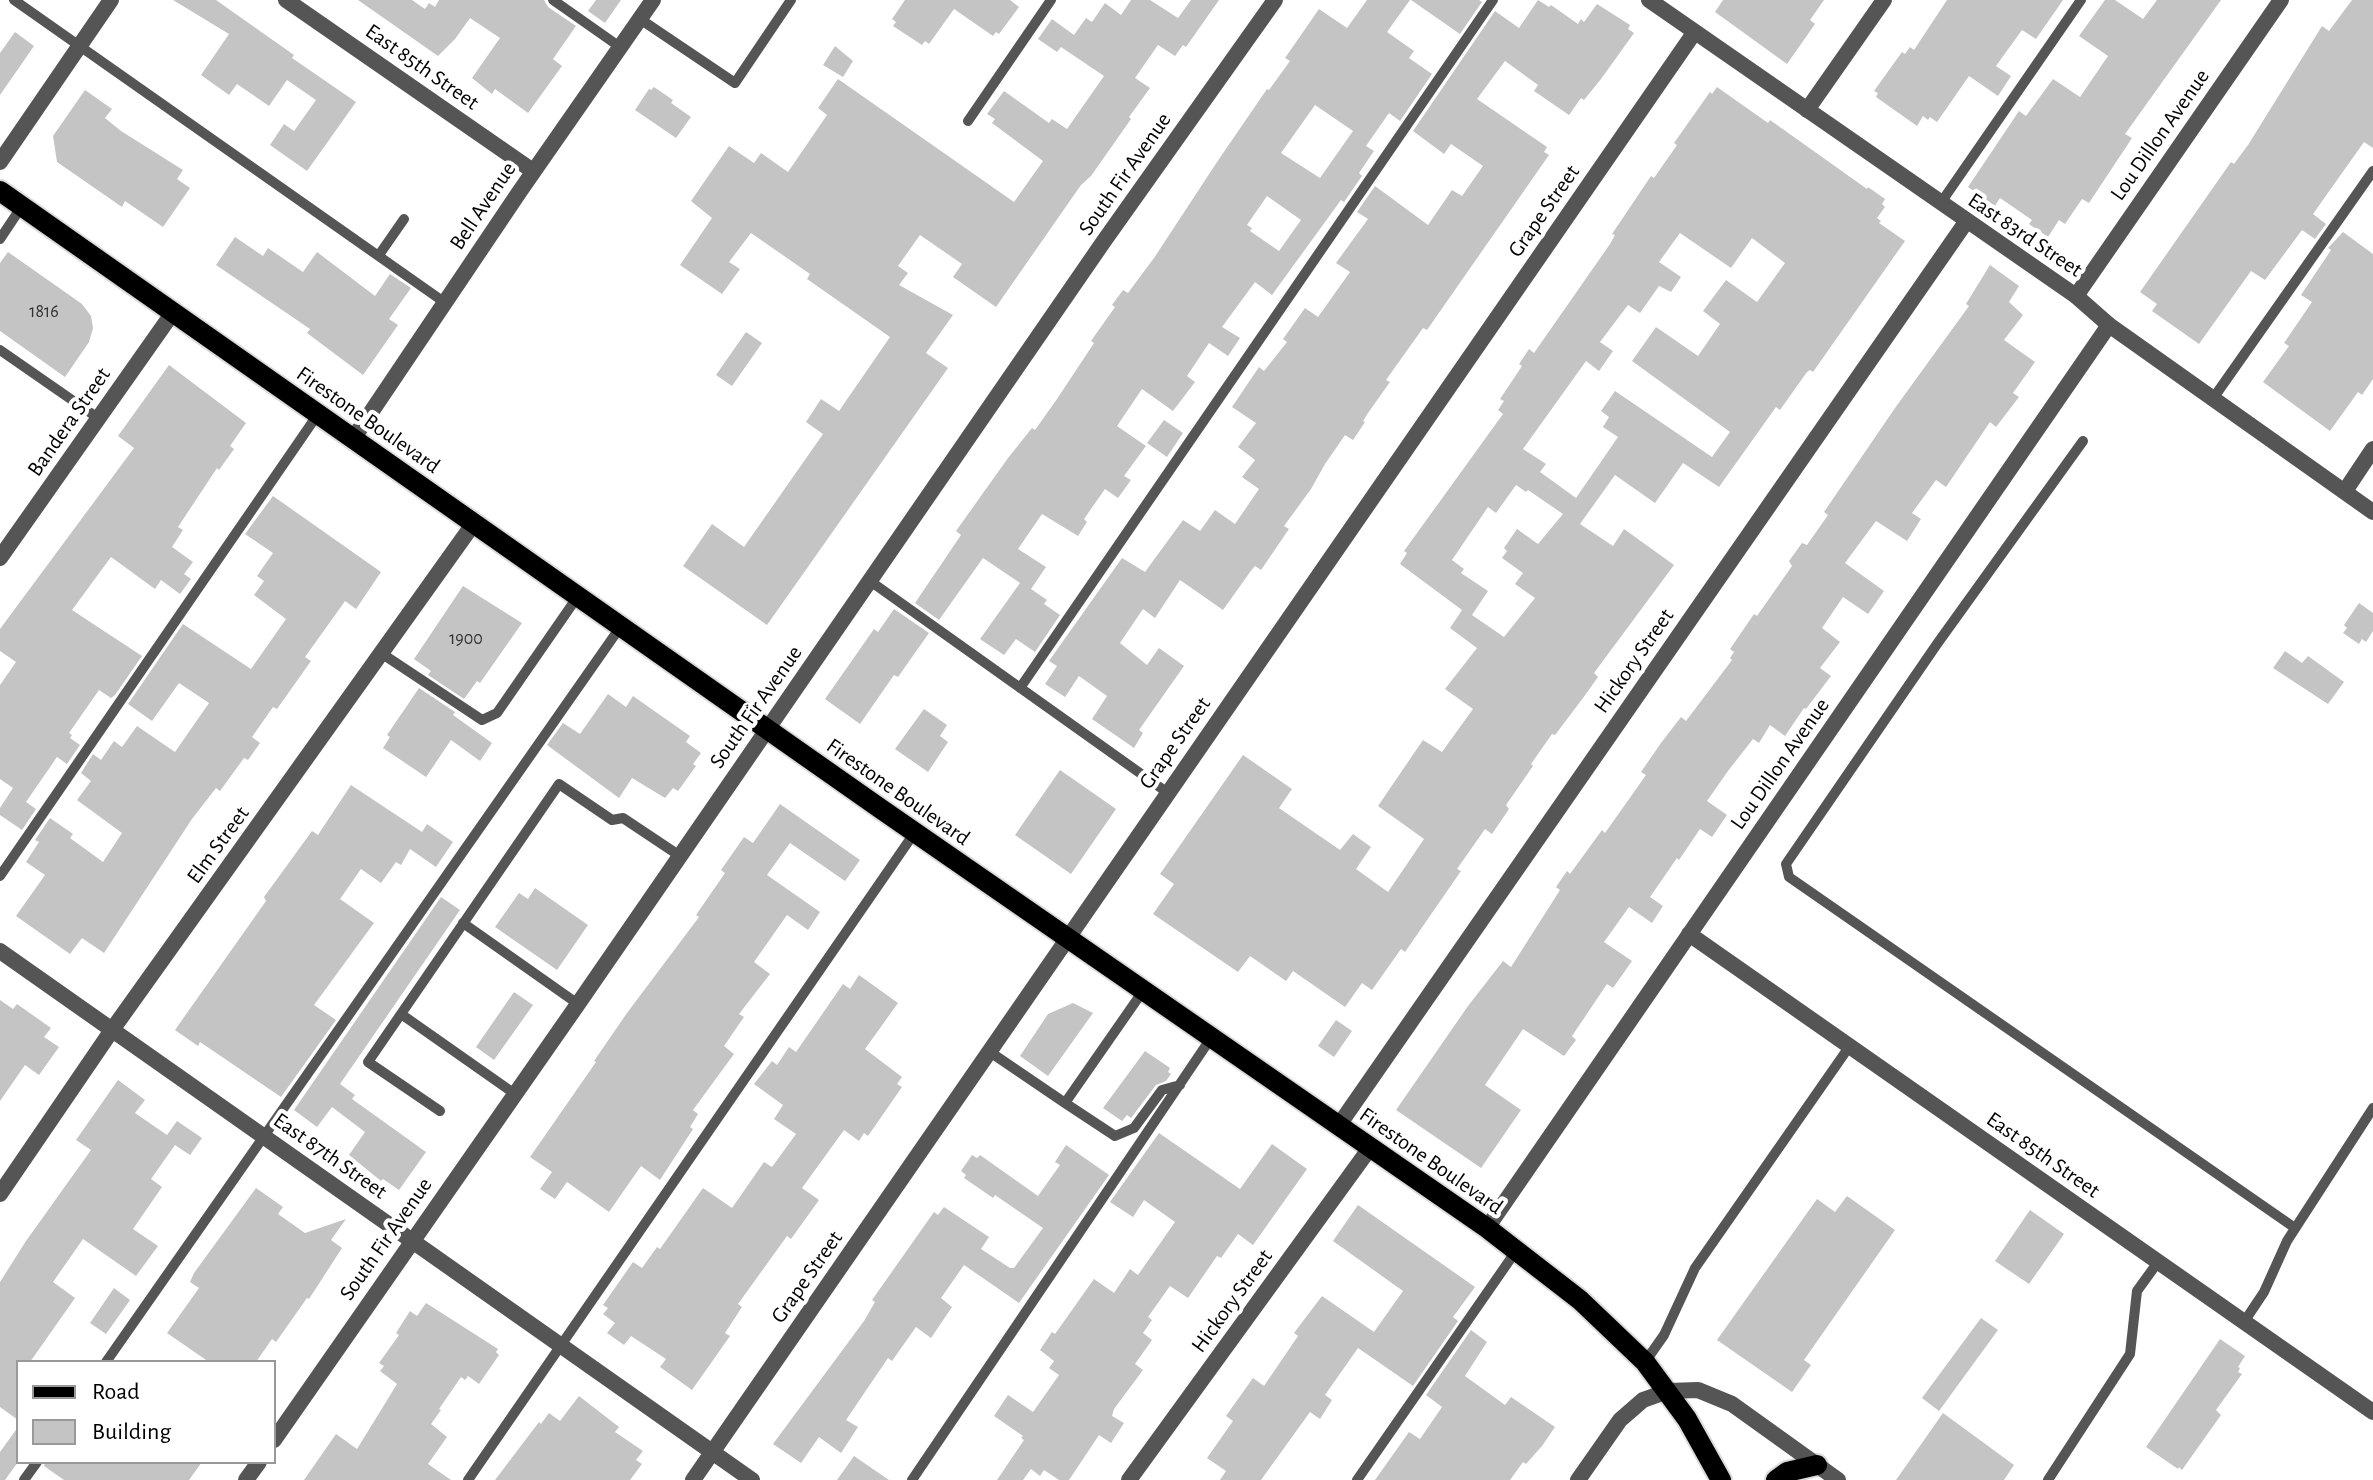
<!DOCTYPE html>
<style>
body{margin:0}
#map{position:relative;width:2373px;height:1480px;overflow:hidden;background:#fff;font-family:"Alegreya Sans",sans-serif}
canvas{display:block}
.legend{position:absolute;left:16px;top:1360px;width:260px;height:104px;box-sizing:border-box;background:#fff;border:2px solid #999;margin:0;padding:10px 14px;list-style:none;font-size:24px;color:#000}
.legend li{display:flex;align-items:center;gap:16px;height:40px}
.legend b{width:40px;border:2px solid #999}
</style>
<div id="map">
<canvas width="2373" height="1480"></canvas>
<ul class="legend">
<li><b style="height:10px;background:#000"></b>Road</li>
<li><b style="height:22px;background:#c4c4c4"></b>Building</li>
</ul>
</div>
<script>
const c = document.querySelector('canvas').getContext('2d');
c.lineJoin = 'round';
function paint(path, color) { c.fillStyle = color; c.fill(path, 'evenodd'); }
const poly = rows => new Path2D(rows.map(r => 'M' + r).join(''));
function strokePath(path, color, width, dash) { c.strokeStyle = color; c.lineWidth = width; c.lineCap = dash ? 'butt' : 'round'; c.setLineDash(dash || []); c.stroke(path); }
function write(font, color, halo, rows, align = 'center') {
  c.font = font + ' "Alegreya Sans",sans-serif'; c.lineWidth = 8; c.setLineDash([]); c.textBaseline = 'middle'; c.strokeStyle = halo; c.fillStyle = color; for (const [text, x, y, turn = 0] of rows) {
    c.save(); c.translate(x, y); c.rotate((+turn || 0) * Math.PI / 180); c.textAlign = isNaN(turn) ? turn : align; if (halo) c.strokeText(text, 0, 0); c.fillText(text, 0, 0); c.restore();
  }
}
paint(poly([
 [173,0,216,0,294,55,292,58,356,102,307,171,270,145,284,124,294,131,316,100,287,80,269,106,237,84,229,95,201,75,229,34],
 [358,0,412,0,425,9,429,3,435,7,439,0,544,0,548,7,576,26,553,59,562,66,528,113,495,89,492,94,472,78,500,38,470,18,455,39,438,56],
 [596,0,621,0,605,23,588,11],
 [905,0,1010,0,1019,7,999,34,996,32,993,36,954,9,929,44,925,41,922,45,893,26,896,22,892,19],
 [1131,0,1150,0,1178,18,1191,0,1219,0,1186,47,1183,45,1175,56,1158,45,1135,78,1150,88,1129,117,1131,119,1091,176,1081,185,996,307,953,277,962,264,920,235,898,266,908,273,899,285,953,315,926,353,948,368,767,625,683,566,712,524,744,547,823,434,806,422,821,399,839,411,890,337,807,279,810,274,751,233,729,262,740,269,722,294,680,265,712,218,691,201,729,146,754,163,761,153,788,172,827,115,818,108,838,79,1014,202,1043,161,992,123,995,119,987,114,1004,91,1049,123,1052,119,1067,129,1104,76,1061,47,1057,52,1038,39,1052,19,1074,35,1086,18,1092,22,1105,3,1121,15],
 [1367,0,1410,0,1387,32,1414,51,1409,58,1432,74,1400,121,1389,113,1366,146,1374,151,1359,173,1362,176,1344,202,1341,200,1272,295,1255,282,1222,327,1240,338,1228,356,1209,343,1187,376,1195,382,1173,411,1142,389,1117,426,1146,446,1124,476,1131,480,1118,498,1105,489,1084,519,1087,522,1078,536,1042,514,1018,549,1046,567,1031,589,1047,600,1044,604,1060,615,1035,652,1016,639,1004,655,980,639,1020,583,983,558,939,620,915,603,961,535,956,531,1008,458,1032,428,1035,430,1057,399,1094,343,1091,341,1115,307,1112,305,1123,290,1128,293,1154,258,1217,162,1267,89,1269,90,1290,61,1285,58,1319,9,1347,28],
 [1315,105,1353,131,1320,178,1281,153],
 [1267,196,1301,220,1279,251,1250,231,1252,228,1247,225],
 [1411,0,1479,0,1482,2,1460,34],
 [1538,0,1549,7,1551,5,1578,24,1581,19,1584,22,1597,4,1630,25,1628,29,1634,33,1601,79,1584,100,1581,98,1569,115,1534,91,1538,85,1505,61,1477,99,1547,147,1544,152,1549,155,1427,330,1423,328,1386,380,1390,382,1368,413,1363,421,1365,422,1353,440,1345,435,1325,464,1311,489,1284,526,1289,529,1261,570,1255,566,1250,572,1223,610,1180,580,1155,618,1143,609,1120,643,1147,665,1159,648,1184,666,1139,730,1143,733,1134,748,1092,719,1107,696,1079,676,1065,697,1045,684,1057,666,1049,661,1122,558,1145,572,1183,520,1200,531,1215,510,1235,524,1259,489,1242,477,1255,460,1238,447,1256,423,1232,407,1259,367,1264,371,1287,342,1283,339,1305,308,1318,317,1350,272,1336,263,1368,219,1357,212,1375,186,1428,225,1452,190,1462,196,1483,166,1451,144,1444,154,1413,131,1495,11,1519,28],
 [1723,0,1824,0,1810,20,1815,24,1787,64,1715,12],
 [1947,0,2063,0,2036,39,2022,30,1996,66,2011,76,1998,96,1969,76,1937,122,1930,117,1928,120,1923,116,1917,126,1876,97,1878,93,1874,91,1902,52,1905,54,1910,47,1914,50],
 [2105,0,2115,0,2143,19,2157,0,2221,0,2125,134,2132,138,2089,203,2082,199,2065,224,2059,220,2048,237,2029,224,2032,220,2000,198,1995,206,1968,187,2019,111,2026,116,2053,79,2080,97,2108,56,2079,36],
 [2352,0,2373,0,2373,148,2364,142,2313,214,2326,224,2315,239,2302,230,2265,280,2251,271,2199,344,2152,311,2157,304,2140,292,2231,162,2234,164,2248,145,2322,26,2329,31],
 [15,32,34,46,0,95,0,53],
 [835,46,853,61,843,77,823,65],
 [654,87,673,100,671,103,691,117,676,138,635,110,649,89,651,90],
 [1717,87,1768,123,1770,120,1867,189,1868,187,1885,199,1882,204,1885,207,1877,218,1881,221,1879,223,1905,241,1813,372,1810,370,1807,372,1780,410,1776,407,1719,487,1683,463,1655,503,1615,475,1580,524,1613,546,1624,529,1674,565,1594,673,1598,677,1583,698,1555,735,1552,734,1531,764,1533,766,1506,805,1509,809,1492,834,1485,829,1457,869,1461,871,1405,952,1401,949,1372,990,1362,983,1345,1007,1293,971,1286,981,1250,956,1238,972,1153,914,1174,884,1160,874,1243,755,1292,789,1279,808,1340,850,1353,834,1371,847,1356,869,1388,892,1424,839,1378,806,1423,740,1442,752,1473,709,1445,689,1477,648,1450,628,1462,610,1400,564,1407,553,1404,551,1503,414,1498,410,1504,401,1500,399,1522,366,1519,364,1529,349,1534,353,1610,244,1615,235,1612,234,1651,176,1654,178,1677,145,1674,143,1710,92,1712,94],
 [1680,233,1731,268,1752,238,1785,263,1757,302,1726,280,1703,311,1720,324,1698,356,1656,327,1632,361,1730,432,1712,457,1615,391,1601,411,1609,417,1603,427,1618,437,1576,498,1540,472,1546,464,1523,449,1586,361,1599,371,1613,351,1600,342,1628,305,1640,313,1659,286,1671,292,1681,277,1659,262],
 [1516,485,1526,492,1528,490,1563,514,1538,544,1517,529,1504,548,1507,551,1502,558,1523,573,1515,584,1535,598,1504,637,1472,615,1488,591,1461,573,1464,569,1452,560,1488,507,1496,513],
 [85,90,112,109,105,118,121,131,183,170,177,179,190,188,163,227,125,201,122,207,57,162,53,136],
 [2343,232,2373,254,2373,379,2362,395,2358,392,2330,431,2263,382,2289,346,2284,343,2312,302,2301,295,2331,250,2328,248],
 [235,237,263,256,268,248,303,272,317,252,375,296,390,274,411,288,389,319,398,325,363,375,307,333,310,329,216,265],
 [8,252,82,304,91,316,93,328,89,342,65,377,0,331,0,263],
 [1990,265,2019,286,2009,302,2023,315,2004,340,2035,362,2013,393,2019,397,1996,427,1990,422,1946,487,1936,480,1912,513,1921,519,1907,541,1876,521,1845,563,1884,591,1868,614,1843,597,1822,628,1840,642,1820,668,1831,676,1806,709,1804,708,1785,736,1770,725,1759,743,1753,739,1728,771,1707,801,1727,815,1712,837,1700,829,1679,860,1677,858,1650,897,1663,906,1652,923,1629,907,1604,942,1632,961,1613,988,1607,984,1572,1036,1576,1040,1564,1056,1523,1029,1485,1085,1521,1110,1481,1168,1396,1110,1468,1006,1503,961,1511,967,1560,890,1556,887,1567,871,1570,874,1602,830,1605,833,1646,775,1641,772,1661,743,1681,717,1686,721,1732,660,1730,658,1734,652,1730,649,1754,614,1757,616,1792,566,1789,561,1802,543,1807,545,1828,515,1824,512,1895,408,1969,306,1966,304],
 [746,332,762,343,732,386,716,375],
 [169,365,246,423,230,446,234,449,219,470,217,468,178,527,183,530,172,547,193,562,184,574,191,579,180,594,161,580,155,589,111,557,72,610,142,656,115,695,111,698,99,690,69,733,72,735,70,738,80,745,67,764,57,757,26,802,36,809,22,830,0,815,0,808,13,788,0,779,0,685,16,662,0,651,0,629,134,448,118,436],
 [1164,420,1183,433,1167,457,1147,443],
 [273,496,381,572,356,609,345,601,343,604,305,657,311,661,277,709,273,707,252,737,260,743,248,760,244,758,220,791,216,788,192,819,104,953,82,938,70,954,16,916,45,875,26,862,39,842,35,840,50,818,73,834,70,838,103,862,122,833,77,800,91,781,81,773,93,754,101,760,114,741,122,747,137,726,175,752,209,703,179,683,152,721,128,704,183,624,251,669,286,619,254,595,264,581,257,576,273,553,245,534],
 [463,586,522,623,480,683,477,681,464,699,428,675,431,671,414,659],
 [2359,603,2373,613,2373,631,2366,642,2362,639,2359,644,2343,633,2347,628,2344,625],
 [894,609,929,633,898,677,894,675,860,724,825,699,874,629,878,632],
 [2285,651,2302,663,2308,656,2344,682,2328,704,2273,668],
 [419,688,455,712,453,715,492,743,480,761,451,740,426,777,383,748,390,737,387,735],
 [608,694,626,707,633,696,690,736,686,742,701,753,693,764,696,766,678,791,673,788,665,798,632,778,619,798,547,745,563,723,580,734],
 [924,709,947,725,940,736,948,742,928,772,895,749],
 [1060,770,1116,809,1071,874,1015,835],
 [351,785,422,832,427,824,453,842,436,867,410,849,401,865,396,862,381,883,361,869,340,899,374,923,314,1005,336,1020,281,1097,200,1042,198,1046,175,1030,266,901,264,897,312,831,318,835],
 [780,804,860,860,845,881,790,843,767,875,820,912,808,930,787,915,754,962,770,974,739,1014,744,1017,724,1046,734,1054,693,1110,698,1114,690,1127,693,1129,660,1180,641,1166,609,1212,567,1182,555,1199,540,1189,552,1172,530,1157,596,1062,594,1061,627,1013,699,917,696,915,725,873,721,870,744,837,753,843],
 [535,888,588,925,557,970,495,927,519,893,528,899],
 [441,897,460,910,340,1084,355,1095,352,1099,426,1152,399,1190,383,1179,381,1181,349,1155,365,1132,332,1107,317,1127,294,1110],
 [859,975,898,1003,865,1049,902,1077,897,1084,902,1087,868,1136,864,1133,859,1141,844,1130,802,1188,819,1200,791,1239,787,1236,738,1304,742,1307,725,1333,730,1336,692,1390,660,1367,666,1359,631,1336,624,1345,607,1333,615,1323,603,1314,608,1308,603,1305,633,1262,642,1268,657,1247,660,1249,703,1188,732,1208,764,1162,772,1167,796,1134,774,1119,783,1105,754,1084,772,1061,777,1065,789,1047,796,1052,843,984,850,989],
 [514,992,533,1005,494,1060,476,1047],
 [0,1000,13,1009,17,1004,51,1028,44,1037,59,1047,39,1075,25,1065,0,1101],
 [1073,1003,1093,1013,1048,1076,1020,1056,1048,1014],
 [1336,1020,1352,1031,1334,1057,1318,1046],
 [1145,1051,1170,1068,1168,1072,1171,1074,1166,1081,1156,1085,1131,1118,1127,1115,1122,1121,1103,1108],
 [118,1080,145,1100,135,1113,167,1135,177,1121,202,1138,190,1155,175,1145,151,1179,162,1187,133,1229,158,1246,136,1276,83,1239,53,1282,75,1298,30,1362,18,1362,18,1420,0,1407,0,1282,26,1241,91,1150,76,1140],
 [1159,1133,1240,1189,1272,1144,1307,1169,1253,1245,1238,1234,1221,1258,1217,1256,1188,1298,1170,1286,1148,1317,1152,1320,1143,1333,1152,1340,1135,1364,1143,1370,1114,1409,1112,1416,1124,1423,1111,1443,1099,1435,1069,1480,1059,1480,1044,1470,1040,1476,1031,1469,1023,1480,997,1480,1024,1440,1021,1438,1023,1436,994,1416,1008,1395,1033,1412,1059,1375,1049,1368,1054,1361,1040,1350,1052,1332,1055,1334,1094,1279,1114,1293,1130,1269,1138,1275,1175,1222,1144,1200,1133,1217,1110,1202],
 [1066,1145,1109,1175,1019,1303,964,1265,941,1298,952,1307,931,1338,916,1327,892,1361,888,1358,846,1420,858,1427,841,1453,819,1437,801,1463,773,1444,864,1321,875,1302,872,1300,934,1212,938,1215,944,1207,989,1237,981,1249,1010,1268,1014,1268,1043,1228,995,1195,993,1198,964,1178,966,1175,961,1171,972,1155,977,1158,980,1155,1038,1196,1060,1165,1055,1162],
 [256,1188,283,1207,278,1214,305,1233,346,1219,331,1240,342,1248,309,1299,307,1298,276,1342,272,1339,256,1362,209,1362,167,1333,199,1288,190,1282,194,1273],
 [1847,1196,1895,1230,1804,1360,1811,1365,1792,1392,1717,1340,1817,1199,1835,1212],
 [1358,1205,1475,1287,1453,1317,1458,1321,1413,1386,1358,1348,1325,1395,1332,1400,1320,1419,1310,1412,1261,1480,1220,1480,1226,1471,1207,1458,1233,1421,1226,1416,1253,1378,1264,1386,1298,1336,1294,1333,1322,1296,1374,1332,1403,1291,1333,1241],
 [2030,1210,2064,1234,2029,1284,1995,1261],
 [114,1288,130,1300,106,1334,90,1323],
 [426,1303,498,1349,496,1352,499,1355,479,1384,468,1376,465,1380,461,1377,439,1409,441,1410,431,1424,447,1437,428,1464,451,1480,304,1480,336,1434,357,1449,397,1384,380,1371,384,1366,379,1363,399,1335,396,1333,410,1311,417,1316],
 [1981,1318,1998,1330,1939,1411,1922,1398],
 [1471,1330,1487,1342,1465,1376,1505,1405,1511,1397,1555,1427,1542,1446,1526,1464,1523,1462,1510,1480,1375,1480,1409,1432,1420,1439,1442,1407,1426,1395],
 [2220,1339,2245,1356,2238,1367,2240,1368,2238,1372,2242,1374,2216,1410,2221,1415,2182,1470,2179,1467,2178,1469,2146,1447],
 [579,1396,619,1427,615,1432,643,1451,636,1460,642,1464,630,1480,495,1480,539,1422,541,1424,549,1413,560,1421],
 [1943,1413,2014,1465,2004,1480,1896,1480],
 [18,1427,18,1462,5,1480,0,1480,0,1452],
 [854,1456,889,1480,837,1480],
 [45,1462,202,1462,189,1480,64,1480,44,1466]
]), '#c4c4c4');
const primary = poly([
 [0,191,881,809,1487,1228,1580,1300,1645,1362,1687,1419,1721,1480],
 [1776,1480,1787,1472,1817,1465]
]);
strokePath(primary, '#dbdbdb', 24);
strokePath(poly([
 [14,0,444,302],
 [553,0,620,47],
 [640,19,735,83,791,0],
 [968,121,1051,0],
 [1940,204,2081,0],
 [0,239,22,206],
 [379,255,404,219],
 [0,350,98,418],
 [2212,400,2373,171],
 [2083,441,1937,644,1786,864,1789,877,2295,1228],
 [870,581,1168,793],
 [381,653,482,720,497,713,578,596],
 [1020,688,1493,0],
 [0,876,318,414],
 [463,923,578,1004],
 [401,1014,515,1094],
 [990,1052,1065,1103,1143,991],
 [1065,1103,1115,1136,1134,1128,1162,1090,1180,1085],
 [440,1111,368,1062,559,784,612,820,623,818,680,856],
 [2244,1322,2264,1292,2287,1241,2373,1108],
 [106,1362,621,626],
 [1645,1362,1664,1335,1695,1268,1849,1047],
 [24,1480,37,1462],
 [468,1480,915,832],
 [912,1480,1211,1038],
 [1357,1480,1516,1251],
 [2048,1480,2130,1354,2137,1291,2158,1262]
]), '#555', 10);
strokePath(poly([
 [286,0,533,171],
 [1807,110,1884,0],
 [0,162,111,0],
 [2076,296,2281,0],
 [2345,491,2373,449],
 [1689,934,2373,1412],
 [0,951,752,1480],
 [1339,1125,1966,222],
 [0,1194,112,1030,474,523],
 [1487,1228,2109,325],
 [693,1480,1694,33],
 [1129,1480,1370,1148],
 [1578,1480,1620,1420,1643,1400,1668,1391,1698,1390,1732,1404,1838,1480]
]), '#555', 16);
strokePath(poly([
 [1649,0,2076,296,2109,325,2373,512],
 [353,439,520,191,653,0],
 [0,558,174,311],
 [274,1440,578,1004,1104,241,1275,0],
 [246,1480,259,1462]
]), '#555', 16);
strokePath(primary, '#000', 20);
write('18px', '#313131', null, [
 ["1816",44,312],
 ["1900",466,639]
]);
write('22px', '#000', '#fff', [
 ["East 85th Street",422,67,35],
 ["Lou Dillon Avenue",2160,135,-55],
 ["South Fir Avenue",1125,174,-55],
 ["Bell Avenue",483,206,-56],
 ["Grape Street",1544,211,-55],
 ["East 83rd Street",2025,235,34],
 ["Firestone Boulevard",368,420,35],
 ["Bandera Street",69,422,-55],
 ["Hickory Street",1634,661,-55],
 ["South Fir Avenue",756,707,-55],
 ["Grape Street",1175,743,-55],
 ["Lou Dillon Avenue",1780,764,-55],
 ["Firestone Boulevard",898,792,35],
 ["Elm Street",218,845,-54],
 ["East 85th Street",2043,1155,35],
 ["East 87th Street",330,1156,35],
 ["Firestone Boulevard",1431,1161,35],
 ["South Fir Avenue",386,1239,-55],
 ["Grape Street",807,1277,-55],
 ["Hickory Street",1232,1301,-54]
]);
</script>
